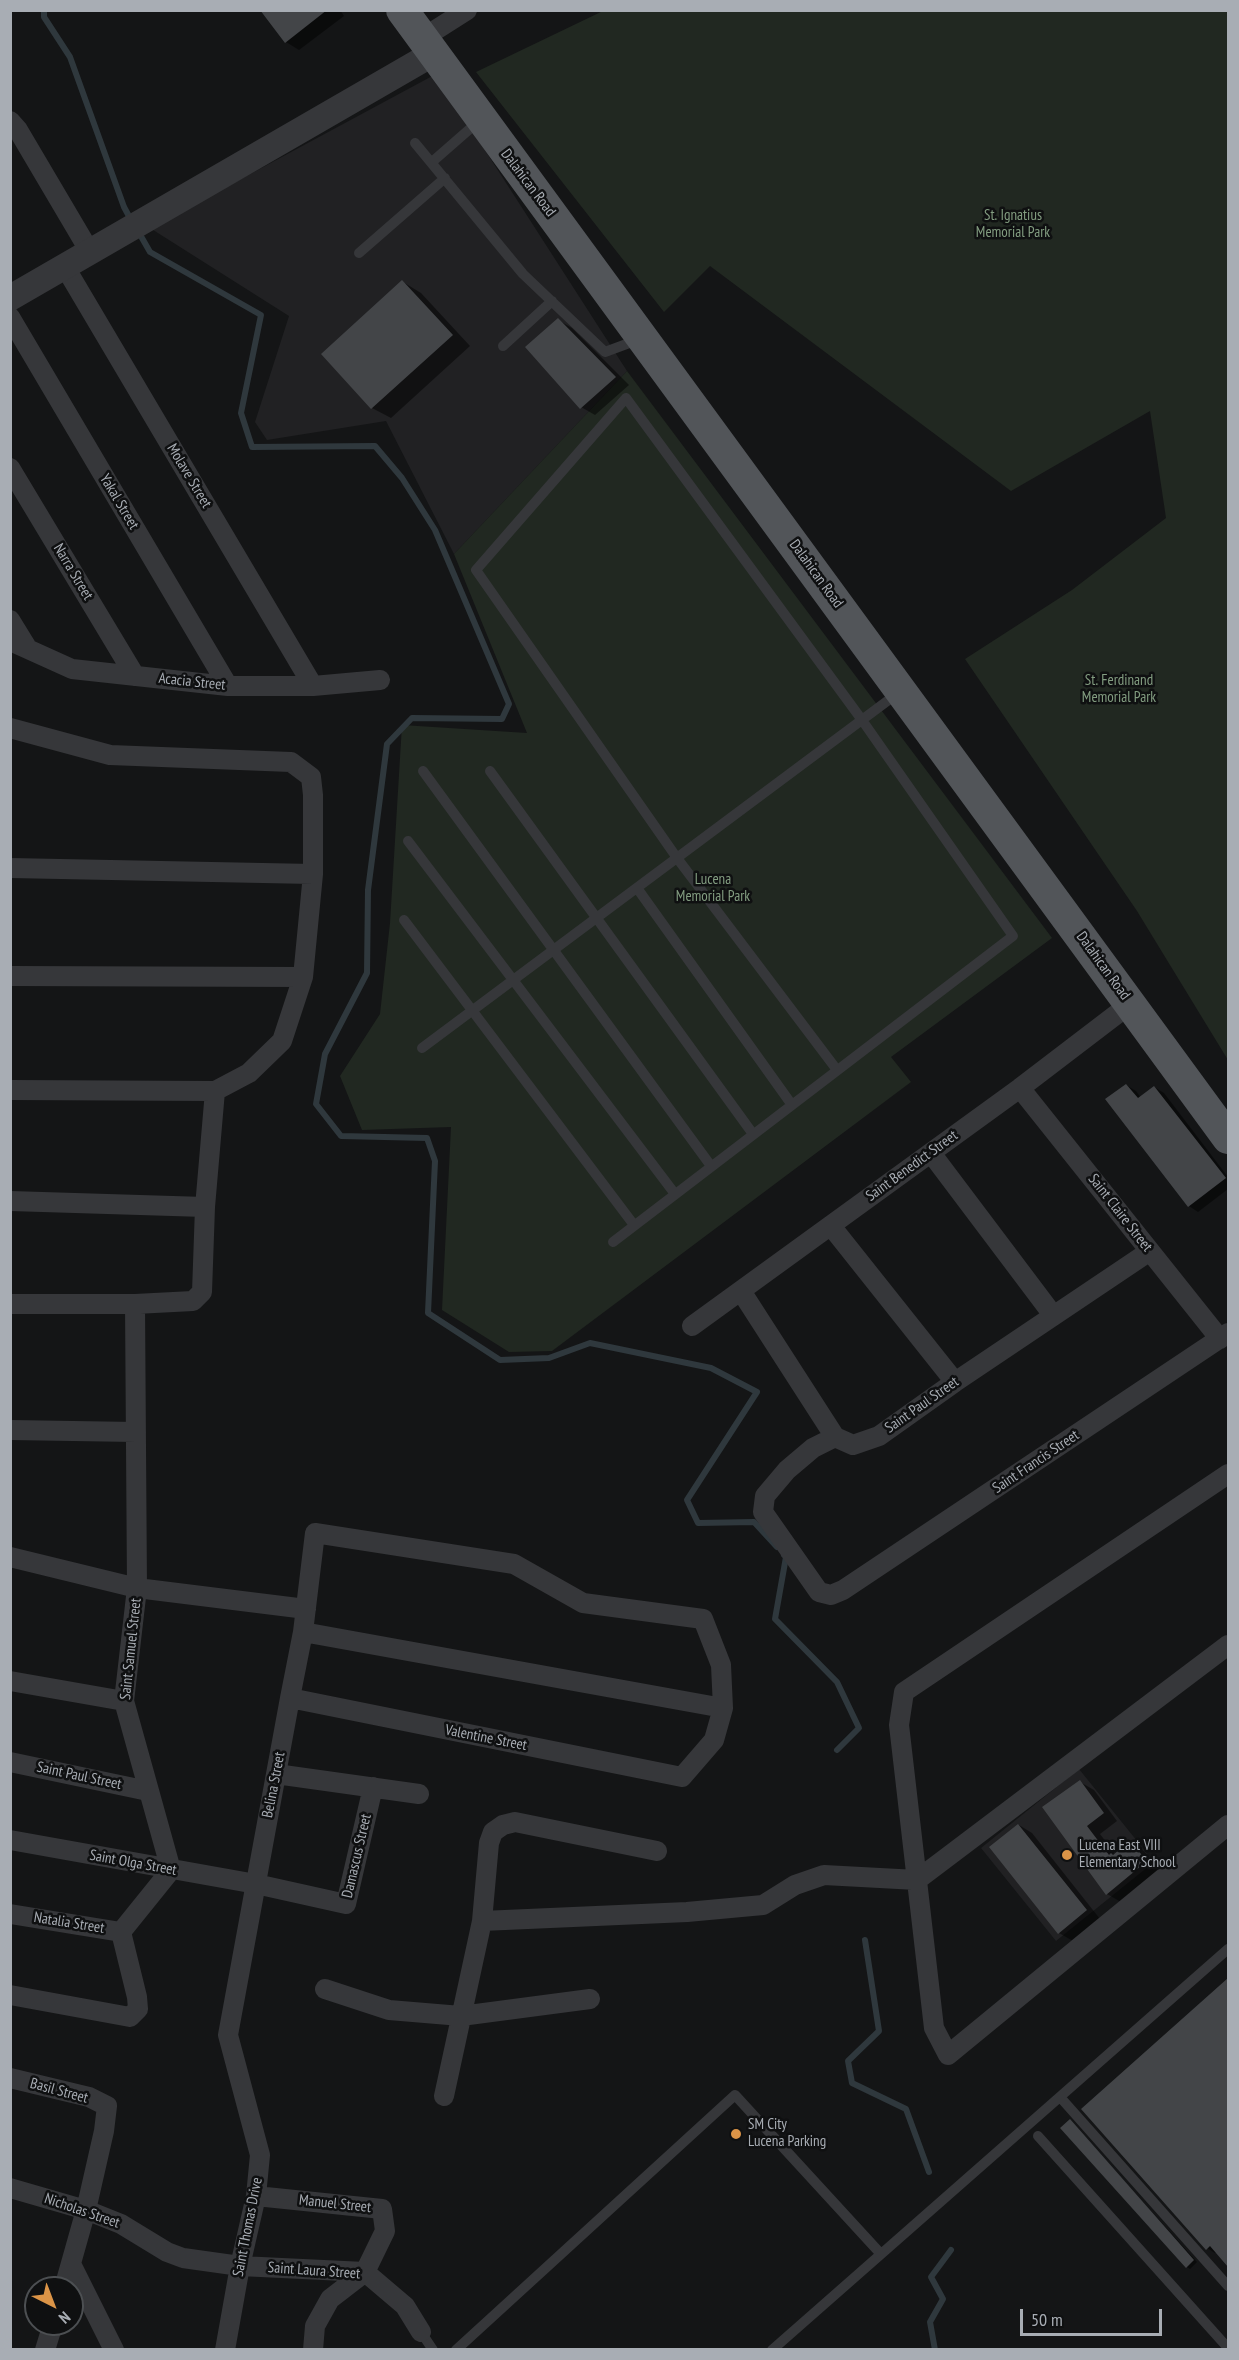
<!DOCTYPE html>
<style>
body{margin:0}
#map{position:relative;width:1239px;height:2360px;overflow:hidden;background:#141516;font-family:"PT Sans Narrow",sans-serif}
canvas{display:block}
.frame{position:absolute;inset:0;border:12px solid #a8adb4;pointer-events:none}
.north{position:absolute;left:24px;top:2276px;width:60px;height:60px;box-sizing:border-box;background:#0f1011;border:2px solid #4c4f52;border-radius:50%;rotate:138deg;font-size:16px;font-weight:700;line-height:24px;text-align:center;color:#a8adb4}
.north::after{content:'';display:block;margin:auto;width:21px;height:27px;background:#db9447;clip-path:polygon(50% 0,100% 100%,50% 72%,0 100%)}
.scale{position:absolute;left:1020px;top:2309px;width:142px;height:27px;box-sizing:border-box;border:3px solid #a8adb4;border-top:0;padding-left:8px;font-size:18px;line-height:21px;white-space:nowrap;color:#a8adb4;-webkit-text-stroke:4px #0f1011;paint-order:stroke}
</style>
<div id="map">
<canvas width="1239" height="2360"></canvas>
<div class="frame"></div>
<div class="north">N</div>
<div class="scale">50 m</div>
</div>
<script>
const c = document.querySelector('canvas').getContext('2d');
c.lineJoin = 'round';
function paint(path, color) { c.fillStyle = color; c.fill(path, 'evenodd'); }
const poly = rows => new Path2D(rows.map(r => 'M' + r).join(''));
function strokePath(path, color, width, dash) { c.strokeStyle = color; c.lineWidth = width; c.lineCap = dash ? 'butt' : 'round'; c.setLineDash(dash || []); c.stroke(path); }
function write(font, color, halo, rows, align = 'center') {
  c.font = font + ' "PT Sans Narrow",sans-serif'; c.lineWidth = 5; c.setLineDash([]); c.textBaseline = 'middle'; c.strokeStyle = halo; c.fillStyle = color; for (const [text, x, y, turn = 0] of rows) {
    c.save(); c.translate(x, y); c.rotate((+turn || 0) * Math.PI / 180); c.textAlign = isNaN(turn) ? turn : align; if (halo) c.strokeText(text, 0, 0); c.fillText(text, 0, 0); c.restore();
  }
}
paint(poly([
 [436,74,627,371,454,554,386,421,267,440,255,422,289,316,150,228],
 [1079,1769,1154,1862,1056,1941,981,1848]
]), '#212123');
paint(poly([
 [605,10,1228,11,1228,1060,1137,911,965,659,1072,590,1166,518,1150,411,1011,491,710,266,664,312,476,72],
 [627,371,1052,938,891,1057,911,1082,552,1351,509,1352,442,1310,451,1127,362,1130,340,1076,380,1014,390,923,402,725,527,733,454,554]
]), '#212821');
paint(poly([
 [262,10,340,10,344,16,299,50,286,42],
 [403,282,421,293,470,346,391,418,372,408],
 [558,320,572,328,629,385,595,415,581,407],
 [1126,1085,1136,1091,1141,1098,1154,1087,1164,1093,1228,1177,1228,1189,1198,1212,1189,1206,1107,1100],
 [1080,1782,1094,1790,1117,1821,1100,1834,1116,1855,1130,1843,1144,1851,1160,1870,1121,1902,1107,1894,1045,1808],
 [1019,1825,1032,1833,1100,1919,1073,1941,1059,1933],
 [1228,1980,1228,2264,1217,2252,1215,2253,1207,2248,1083,2110],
 [1070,2121,1197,2262,1190,2269,1187,2267]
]), '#0007');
strokePath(poly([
 [44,10,44,17,70,57,124,207,131,220],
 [138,231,150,252,261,315,241,413,252,447,375,446,402,478,435,530,509,704,502,719,412,718,387,744,368,890,367,973,325,1054,316,1104,341,1136,427,1138,435,1161,428,1313,500,1360,549,1358,590,1343,711,1368,757,1392,687,1500,698,1523,754,1522,777,1547],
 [784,1555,786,1557,775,1619,837,1682,859,1728,837,1750],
 [865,1940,879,2031,848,2061,852,2083,906,2109,929,2172],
 [935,2350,930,2322,943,2299,931,2277,951,2250]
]), '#2f383d', 6);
paint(poly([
 [260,10,327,10,285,43],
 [402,280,453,335,371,409,321,354],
 [558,318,616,377,580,409,525,347],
 [1126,1084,1138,1098,1154,1086,1226,1178,1188,1207,1105,1099],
 [1080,1780,1104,1813,1087,1826,1109,1855,1111,1853,1113,1855,1130,1841,1147,1861,1106,1895,1042,1807],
 [1018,1824,1087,1910,1058,1934,989,1847],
 [1228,1978,1228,2267,1210,2246,1206,2250,1081,2109],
 [1070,2119,1194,2260,1186,2268,1060,2128]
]), '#434548');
strokePath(poly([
 [415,143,523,274,605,352,640,339],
 [432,162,480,120],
 [359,253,445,178],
 [503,346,552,301],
 [423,771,711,1166],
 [490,771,753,1134],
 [408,841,675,1194],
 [637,888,792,1105],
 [404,920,634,1225],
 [422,1048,898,693],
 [613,1242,1013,936,862,720,626,398,476,570,677,858,837,1070],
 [1060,2097,1228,2286],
 [1038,2136,1228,2348],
 [421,2332,433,2350],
 [456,2350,735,2095,880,2253],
 [772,2350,1228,1949]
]), '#36373a', 10);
strokePath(poly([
 [423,38,467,10],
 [10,121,18,130,90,252],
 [65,267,313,686],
 [10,317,228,686],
 [10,468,135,676],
 [10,620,26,646],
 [10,641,72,669,228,686,313,686,380,680],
 [10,728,110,755,291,762,311,777,313,795,313,874,303,977,282,1041,249,1073,215,1091,205,1207,202,1292,193,1301,135,1304,137,1588,124,1701,171,1870,121,1932,10,1914],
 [10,868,313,874],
 [10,976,303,977],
 [1020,1088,1220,1339],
 [10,1090,215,1091],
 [931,1153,1053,1315],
 [10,1201,205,1207],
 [831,1226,955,1382],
 [741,1291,835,1437,853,1445,879,1436,955,1382,1150,1251],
 [10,1304,135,1304],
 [692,1326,1020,1088,1130,1004],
 [10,1430,136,1432],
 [835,1437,813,1448,787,1470,765,1496,763,1512,819,1592,831,1595,843,1590,1228,1333],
 [1228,1474,904,1692,899,1725,934,2028,948,2055,1228,1825],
 [10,1557,137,1588,306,1609],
 [303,1632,723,1708],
 [10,1681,124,1701],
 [10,1762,148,1791],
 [276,1774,419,1794],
 [10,1840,256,1884,346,1904,373,1787],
 [482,1921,687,1912,763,1905,795,1885,824,1875,917,1880,1228,1645],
 [325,1989,389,2010,461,2016,590,1999],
 [10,1995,130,2017,138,2009,137,1997,121,1932],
 [10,2078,89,2097,107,2106,104,2131,86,2210,64,2288],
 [444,2096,482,1921,489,1843,493,1832,503,1825,515,1822,657,1851],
 [10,2188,86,2210,121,2224,167,2252,183,2258,240,2266,365,2272,405,2306,421,2332],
 [256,2196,382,2209,385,2231,365,2272,330,2299,315,2326,313,2350],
 [71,2264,114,2350],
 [45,2350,53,2324],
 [225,2350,240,2266,256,2196,260,2155,228,2035,290,1698,303,1632,315,1533,514,1564,583,1603,703,1619,721,1665,723,1708,714,1740,682,1777,290,1698]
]), '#36373a', 20);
strokePath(poly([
 [10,298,434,53]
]), '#36373a', 26);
strokePath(poly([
 [402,10,1228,1138]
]), '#525559', 32);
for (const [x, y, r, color] of [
 [1067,1855,6,"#db9447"],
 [736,2134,6,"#db9447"]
]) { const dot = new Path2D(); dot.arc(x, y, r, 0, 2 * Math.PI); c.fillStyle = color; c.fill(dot); strokePath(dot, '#0f1011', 2); }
write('15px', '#a8adb4', '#0f1011', [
 ["Dalahican Road",528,183,53],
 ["Molave Street",189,476,59],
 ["Yakal Street",119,502,59],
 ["Narra Street",73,572,59],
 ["Dalahican Road",816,574,54],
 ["Acacia Street",192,682,6],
 ["Dalahican Road",1103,966,54],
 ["Saint Benedict Street",912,1166,-36],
 ["Saint Claire Street",1120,1213,52],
 ["Saint Paul Street",922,1405,-35],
 ["Saint Francis Street",1036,1462,-34],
 ["Saint Samuel Street",131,1649,-84],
 ["Valentine Street",486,1738,11],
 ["Saint Paul Street",79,1776,12],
 ["Belina Street",274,1785,-79],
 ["Damascus Street",357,1856,-77],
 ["Saint Olga Street",133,1863,10],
 ["Natalia Street",69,1923,9],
 ["Basil Street",59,2091,15],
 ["Manuel Street",335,2204,6],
 ["Nicholas Street",82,2211,19],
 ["Saint Thomas Drive",248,2227,-79],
 ["Saint Laura Street",314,2271,4]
]);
write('15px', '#839d81', '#0f1011', [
 ["St. Ignatius",1013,216],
 ["Memorial Park",1013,233],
 ["St. Ferdinand",1119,681],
 ["Memorial Park",1119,698],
 ["Lucena",713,880],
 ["Memorial Park",713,897]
]);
write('15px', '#a8adb4', '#0f1011', [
 ["Lucena East VIII",1079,1846],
 ["Elementary School",1079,1863],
 ["SM City",748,2125],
 ["Lucena Parking",748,2142]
], 'left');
</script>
